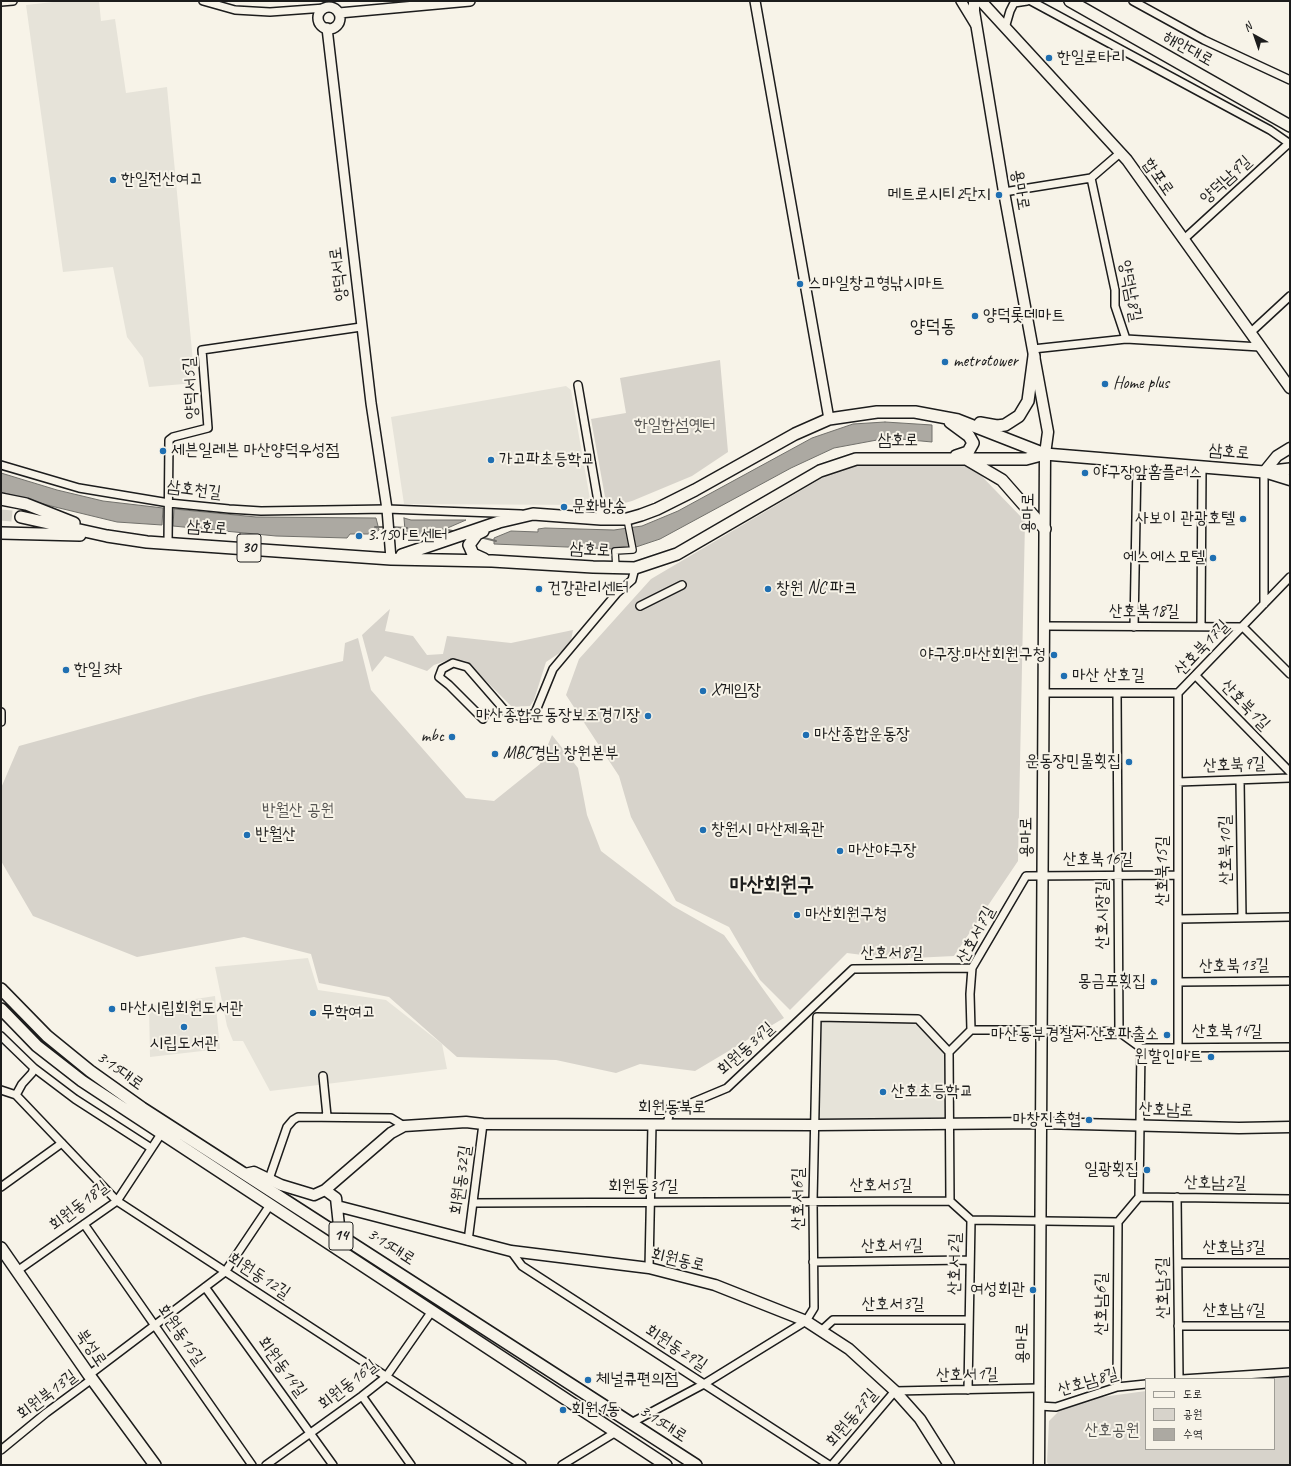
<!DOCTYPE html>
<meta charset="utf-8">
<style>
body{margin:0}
#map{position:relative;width:1291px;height:1466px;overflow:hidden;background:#f7f3e8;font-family:Caveat,"Poor Story",sans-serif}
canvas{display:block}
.frame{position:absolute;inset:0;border:2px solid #1c1c1c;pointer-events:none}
.legend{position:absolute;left:1145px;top:1378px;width:130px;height:72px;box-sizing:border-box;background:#f7f3e8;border:1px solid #9f9d96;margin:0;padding:5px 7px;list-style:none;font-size:12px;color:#1c1c1c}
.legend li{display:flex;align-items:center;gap:8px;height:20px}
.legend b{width:20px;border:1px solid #9f9d96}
.north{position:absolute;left:1235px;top:16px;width:40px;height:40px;-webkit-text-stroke:3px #f7f3e8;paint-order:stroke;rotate:320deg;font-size:11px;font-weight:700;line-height:16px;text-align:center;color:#1c1c1c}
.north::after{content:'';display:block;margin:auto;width:14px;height:18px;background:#1c1c1c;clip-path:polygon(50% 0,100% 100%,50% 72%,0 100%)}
</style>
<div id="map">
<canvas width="1291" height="1466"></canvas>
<div class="frame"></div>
<ul class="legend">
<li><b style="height:5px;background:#f7f3e8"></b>도로</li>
<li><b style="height:11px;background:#d7d3cb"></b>공원</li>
<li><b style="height:11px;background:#aca9a2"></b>수역</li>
</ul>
<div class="north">N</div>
</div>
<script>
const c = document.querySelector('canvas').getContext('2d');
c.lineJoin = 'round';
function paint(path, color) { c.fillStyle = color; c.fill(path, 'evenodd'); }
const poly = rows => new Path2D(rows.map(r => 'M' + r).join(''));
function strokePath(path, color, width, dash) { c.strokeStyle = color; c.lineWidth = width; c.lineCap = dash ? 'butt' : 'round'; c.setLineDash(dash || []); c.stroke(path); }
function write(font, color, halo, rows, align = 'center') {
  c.font = font + ' Caveat,"Poor Story",sans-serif'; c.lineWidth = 4; c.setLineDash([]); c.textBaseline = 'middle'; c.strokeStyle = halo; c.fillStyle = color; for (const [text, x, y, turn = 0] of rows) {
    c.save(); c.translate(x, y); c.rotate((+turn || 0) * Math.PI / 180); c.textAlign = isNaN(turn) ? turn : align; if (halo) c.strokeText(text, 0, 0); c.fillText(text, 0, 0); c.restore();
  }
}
paint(poly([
 [62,1,99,1,101,21,115,19,126,93,167,87,195,383,149,387,143,358,127,337,113,267,63,272,26,5],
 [566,386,571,390,591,505,404,504,391,417],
 [308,958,318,990,386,1000,442,1044,447,1069,270,1091,243,1041,233,1041,227,1026,215,967],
 [215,996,220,1049,150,1057,149,1006],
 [820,1022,916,1022,945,1054,946,1121,819,1120]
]), '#e6e3d9');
paint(poly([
 [720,360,728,452,692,476,632,501,607,508,591,419,626,413,620,378],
 [872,462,968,462,1025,521,1018,861,954,956,893,959,847,953,790,1010,760,980,729,927,676,901,631,817,619,776,566,695,579,659,651,579,834,471],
 [390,609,385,631,413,636,427,655,443,654,447,636,511,643,573,630,570,646,546,662,534,700,530,706,512,707,466,661,451,659,434,665,427,671,385,656,372,672,362,635],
 [358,638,371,690,466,798,494,801,540,764,552,735,578,768,587,815,601,851,673,906,724,935,784,1018,695,1071,640,1064,616,1073,556,1060,457,1057,389,997,319,983,311,954,244,937,137,957,33,916,1,861,1,788,19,746,201,696,343,661,345,643],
 [1290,1374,1290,1465,1049,1465,1047,1462,1049,1421,1062,1408,1087,1399,1146,1391,1146,1449,1274,1449,1274,1379,1245,1379]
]), '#d7d3cb');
const water = poly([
 [885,422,932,425,932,442,900,439,877,440,834,448,791,468,660,539,636,547,615,549,494,544,494,538,511,531,538,532,538,529,545,528,614,530,642,526,678,511,812,438,853,424,885,422],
 [1,473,57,490,103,501,163,508,162,525,117,522,51,506,1,492,1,473],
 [174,509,256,517,376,518,379,530,374,534,350,534,347,538,276,536,173,526,174,509],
 [404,518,411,520,466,520,429,536,410,535,405,531,404,518]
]);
paint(water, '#aca9a2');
strokePath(water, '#72716c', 1);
strokePath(poly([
 [375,527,385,527],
 [391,527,407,528],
 [443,529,457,532],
 [480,537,496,541]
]), '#72716c', 2);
strokePath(poly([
 [1,515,21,517]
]), '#d6d3c9', 11, [11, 5.5]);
const pedestrian = poly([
 [616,568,615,551,633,550,627,519]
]);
const minor = poly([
 [203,1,235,10,270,12,325,8],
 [1031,1,1270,130,1290,144],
 [1133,1,1204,40,1290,80],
 [1,2,13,1],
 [1005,28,1010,11,1014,3,1027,1],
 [1091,178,1115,290,1115,306,1126,339],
 [1091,178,1120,153],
 [1004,192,1091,178],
 [1183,240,1289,143],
 [1250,333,1290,296],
 [1033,349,1126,339,1260,347],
 [578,385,601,519],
 [1,465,79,488,169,503,229,509,261,511,387,509,521,514],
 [1264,472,1264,604],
 [168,543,169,440,173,437,208,428,202,350,361,327],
 [640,606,682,585],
 [1044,626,1243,627,1290,674],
 [1134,627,1137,462],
 [1201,627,1202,467],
 [1196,676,1290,772],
 [1044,693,1178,693,1290,577],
 [1117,693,1119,1032],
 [1,712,1,722],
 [485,713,483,719,449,685,439,677,442,669,453,663,467,667,507,713,523,717,535,713,553,669,617,593,632,580,635,568],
 [1240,780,1242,918],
 [1178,782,1290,778],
 [1178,919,1290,917],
 [1178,982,1290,981],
 [971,1030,970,994,972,968,1026,876,1178,875],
 [1,1036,34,1068,32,1073,22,1084,16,1095],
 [1141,1048,1290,1047],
 [1178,1048,1178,693],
 [34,1068,75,1099,151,1148],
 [323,1076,327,1116],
 [1,1090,16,1095,117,1201,522,1465],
 [667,1124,671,1107,684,1106,727,1088,853,969,972,968],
 [269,1179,287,1127,293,1120,298,1117,391,1118,404,1126],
 [1,1187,62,1143],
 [1139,1197,1290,1199],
 [1177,1197,1179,1379],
 [473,1203,950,1201],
 [971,1220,1118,1222,1139,1197,1141,1048,1119,1032],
 [84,1224,252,1465],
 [468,1241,483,1124],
 [511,1251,522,1266,829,1465],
 [813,1262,970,1260],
 [1178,1263,1290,1263],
 [649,1268,652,1124],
 [17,1271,117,1201,161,1134],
 [205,1287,333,1465],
 [1178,1326,1290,1326],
 [821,1331,833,1320,969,1320],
 [89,1375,225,1272,270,1205],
 [1182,1379,1290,1372],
 [1117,1387,1118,1222],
 [968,1390,971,1220,950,1201,949,1052,971,1030,1060,1030,1119,1032],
 [362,1396,411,1465],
 [1039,1406,1056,1407,1117,1387,1146,1384],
 [631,1423,704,1384,806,1321,814,1308,813,1201,817,1017,918,1019,949,1052],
 [1,1450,46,1413,92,1379],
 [266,1465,362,1396,386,1377,432,1311],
 [562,1465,616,1432],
 [832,1465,895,1391,1039,1388]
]);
const tertiary = poly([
 [755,1,829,419],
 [961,1,975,24],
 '318 18a11 11 0 1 1 22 0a11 11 0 1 1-22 0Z',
 [339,13,470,1],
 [327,28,371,403,387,509,391,559]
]);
const secondary = poly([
 [974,1,974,11,1004,192,1048,432,1045,454,1039,1465],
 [981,1,1127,160,1290,388],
 [1290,448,1277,456,1264,472,1290,480],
 [245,1174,254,1172,281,1185,314,1195,325,1190,391,1133,404,1126,466,1122,483,1124,815,1125,1041,1123,1239,1128,1290,1127],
 [325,1190,336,1198,340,1235],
 [337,1206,511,1251,649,1268,715,1285,806,1321,849,1349,895,1391,920,1419,949,1465]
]);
const primary = poly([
 [1070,1,1290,126],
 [950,422,969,436,973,443,968,452,956,456],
 [980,423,997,426,1005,425,1019,416,1028,401,1034,356],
 [968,460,1002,480,1045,529],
 [1,499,26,504,74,523],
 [21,517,107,536,147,542,391,559,492,561,593,567,635,568,677,554,820,471,856,459,1026,459,1045,454],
 [483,531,477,534,469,545,473,554,484,559],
 [1,533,80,535],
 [402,555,499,522,533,514,601,519,627,519,641,515,657,509,695,490,795,434,829,419,877,412,915,412,958,420,1045,454,1264,472,1290,469],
 [1,989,47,1036,90,1071,142,1108,696,1465],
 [1,1009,37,1046,82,1081,666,1465],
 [1,1248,89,1375,155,1465]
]);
strokePath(pedestrian, '#1c1c1c', 8);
strokePath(minor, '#1c1c1c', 10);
strokePath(tertiary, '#1c1c1c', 12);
strokePath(secondary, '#1c1c1c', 13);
strokePath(primary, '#1c1c1c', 14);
strokePath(pedestrian, '#f7f3e8', 5.5);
strokePath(minor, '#f7f3e8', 7);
strokePath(tertiary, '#f7f3e8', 9);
strokePath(secondary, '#f7f3e8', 10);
strokePath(primary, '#f7f3e8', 11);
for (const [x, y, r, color] of [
 [1049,58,4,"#1f6fb2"],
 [113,180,4,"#1f6fb2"],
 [999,195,4,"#1f6fb2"],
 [800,284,4,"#1f6fb2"],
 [975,316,4,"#1f6fb2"],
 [945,362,4,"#1f6fb2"],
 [1105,384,4,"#1f6fb2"],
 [163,451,4,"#1f6fb2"],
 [491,460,4,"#1f6fb2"],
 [1085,473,4,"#1f6fb2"],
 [564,507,4,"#1f6fb2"],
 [1243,519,4,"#1f6fb2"],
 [359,536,4,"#1f6fb2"],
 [1213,558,4,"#1f6fb2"],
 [539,589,4,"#1f6fb2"],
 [768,589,4,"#1f6fb2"],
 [1054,655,4,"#1f6fb2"],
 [66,670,4,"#1f6fb2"],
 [1064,676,4,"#1f6fb2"],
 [703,691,4,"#1f6fb2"],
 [648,716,4,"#1f6fb2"],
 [806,735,4,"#1f6fb2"],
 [452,737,4,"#1f6fb2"],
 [495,754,4,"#1f6fb2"],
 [1129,762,4,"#1f6fb2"],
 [703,830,4,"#1f6fb2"],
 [247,835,4,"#1f6fb2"],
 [840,851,4,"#1f6fb2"],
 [797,915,4,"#1f6fb2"],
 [1154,982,4,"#1f6fb2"],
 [112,1009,4,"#1f6fb2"],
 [313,1013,4,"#1f6fb2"],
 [184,1027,4,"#1f6fb2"],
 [1167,1035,4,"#1f6fb2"],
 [1211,1057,4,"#1f6fb2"],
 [883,1092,4,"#1f6fb2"],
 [1089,1120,4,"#1f6fb2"],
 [1147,1170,4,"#1f6fb2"],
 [1033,1290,4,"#1f6fb2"],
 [588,1380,4,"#1f6fb2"],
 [563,1410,4,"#1f6fb2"]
]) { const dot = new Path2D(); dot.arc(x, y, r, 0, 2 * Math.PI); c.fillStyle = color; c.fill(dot); strokePath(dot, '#f7f3e8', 1.5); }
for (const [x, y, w] of [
 [249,548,24],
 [341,1236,24]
]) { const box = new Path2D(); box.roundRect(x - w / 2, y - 14, w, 28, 3); c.fillStyle = '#f7f3e8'; c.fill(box); strokePath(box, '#1c1c1c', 1); }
write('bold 16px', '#1c1c1c', null, [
 ["30",249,548],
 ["14",341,1236]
]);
write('17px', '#1c1c1c', '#f7f3e8', [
 ["해안대로",1188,49,29],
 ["합포로",1158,177,55],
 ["양덕남9길",1226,180,-42],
 ["용마로",1020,190,80],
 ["양덕서로",339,274,-97],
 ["양덕남8길",1130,291,79],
 ["양덕서5길",191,388,-93],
 ["삼호로",898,441],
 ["삼호로",1229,452,5],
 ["삼호천길",194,490,7],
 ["용마로",1029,513,-90],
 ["삼호로",207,528,4],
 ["삼호로",590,550,3],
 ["산호북18길",1144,612],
 ["산호북17길",1202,648,-46],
 ["산호북1길",1245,705,46],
 ["산호북9길",1234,765,-2],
 ["용마로",1027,837,-90],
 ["산호북10길",1226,850,-91],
 ["산호북16길",1098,860],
 ["산호북15길",1163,871,-90],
 ["산호시장길",1103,915,-90],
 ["산호서7길",976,935,-62],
 ["산호서8길",892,954],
 ["산호북13길",1234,966,-1],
 ["산호북14길",1227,1032],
 ["회원동34길",746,1049,-42],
 ["3·15대로",120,1071,36],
 ["회원동북로",672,1108],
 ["산호남로",1166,1110,2],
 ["회원동32길",461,1180,-82],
 ["산호남2길",1215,1183,1],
 ["산호서5길",881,1186],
 ["회원동31길",643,1187],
 ["산호서6길",799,1199,-90],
 ["회원동18길",79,1206,-38],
 ["산호서4길",892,1246,-1],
 ["3·15대로",391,1247,33],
 ["산호남3길",1234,1248],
 ["회원동로",678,1260,13],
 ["산호서2길",955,1264,-89],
 ["회원동12길",259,1276,33],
 ["산호남5길",1163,1288,-91],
 ["산호남6길",1102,1304,-90],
 ["산호서3길",893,1305],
 ["산호남4길",1234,1311],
 ["회원동15길",181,1335,55],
 ["용마로",1023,1343,-90],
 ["북성로",91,1348,56],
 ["회원동29길",676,1348,33],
 ["회원동14길",282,1367,54],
 ["산호서1길",967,1375,-1],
 ["산호남8길",1088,1382,-16],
 ["회원동16길",348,1385,-38],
 ["회원북13길",47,1395,-37],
 ["회원동27길",852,1418,-50],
 ["3·15대로",663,1424,33]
]);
write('17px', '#1c1c1c', '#f7f3e8', [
 ["한일로타리",1057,58],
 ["한일전산여고",121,180],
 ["메트로시티2단지",991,195,"right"],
 ["스마일창고형낚시마트",808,284],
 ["양덕롯데마트",983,316],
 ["metrotower",953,362],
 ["Home plus",1113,384],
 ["세븐일레븐 마산양덕우성점",171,451],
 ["가고파초등학교",499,460],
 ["야구장앞홈플러스",1093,473],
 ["문화방송",572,507],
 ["사보이 관광호텔",1235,519,"right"],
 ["3.15아트센터",367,536],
 ["에스에스모텔",1205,558,"right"],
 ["건강관리센터",547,589],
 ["창원 NC 파크",776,589],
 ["야구장.마산회원구청",1046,655,"right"],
 ["한일3차",74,670],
 ["마산 산호길",1072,676],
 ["X게임장",711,691],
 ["마산종합운동장보조경기장",640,716,"right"],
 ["마산종합운동장",814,735],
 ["mbc",444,737,"right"],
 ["MBC경남 창원본부",503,754],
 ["운동장민물횟집",1121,762,"right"],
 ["창원시 마산제육관",711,830],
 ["반월산",255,835],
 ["마산야구장",848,851],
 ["마산회원구청",805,915],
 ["몽금포횟집",1146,982,"right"],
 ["마산시립회원도서관",120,1009],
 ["무학여고",321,1013],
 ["마산동부경찰서 산호파출소",1159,1035,"right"],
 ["시립도서관",184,1044,"center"],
 ["윈할인마트",1203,1057,"right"],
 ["산호초등학교",891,1092],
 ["마창진축협",1081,1120,"right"],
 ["일광횟집",1139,1170,"right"],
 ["여성회관",1025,1290,"right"],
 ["체널큐편의점",596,1380],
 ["회원1동",571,1410]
], 'left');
write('17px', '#545351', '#f7f3e8', [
 ["한일합섬옛터",675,426],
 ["반월산 공원",298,811],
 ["산호공원",1112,1431]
]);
write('19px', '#1c1c1c', '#f7f3e8', [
 ["양덕동",933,327]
]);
write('bold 21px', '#1c1c1c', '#f7f3e8', [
 ["마산회원구",772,885]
]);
</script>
